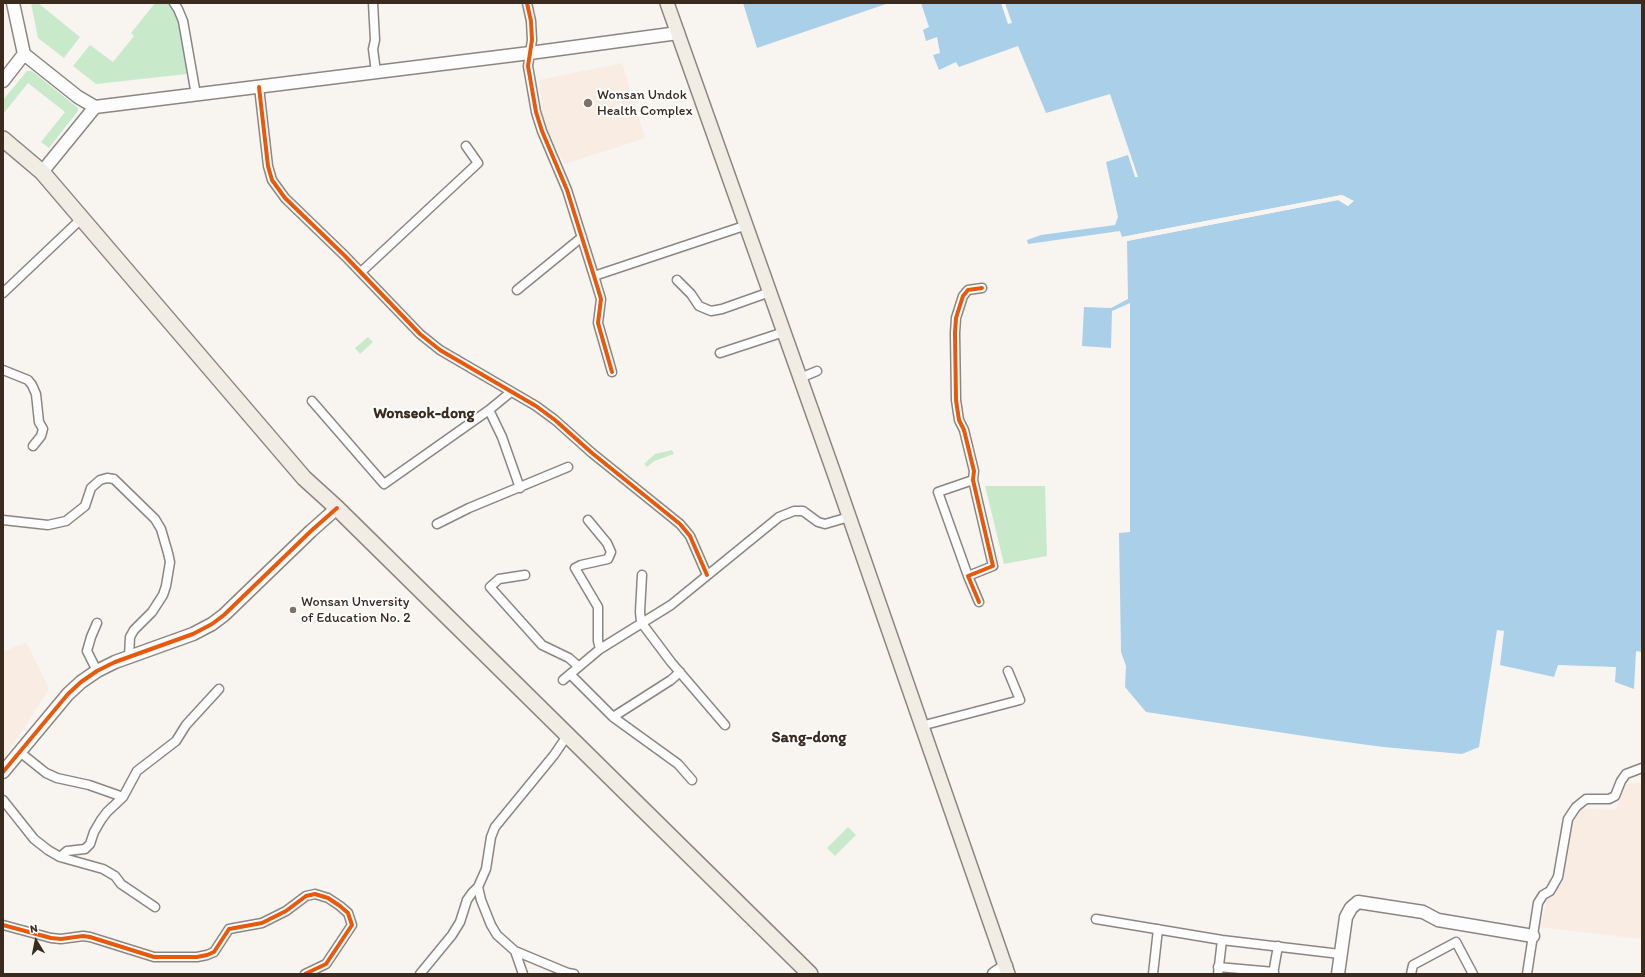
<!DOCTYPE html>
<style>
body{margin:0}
#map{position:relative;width:1645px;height:977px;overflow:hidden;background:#f8f4f0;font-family:Itim,sans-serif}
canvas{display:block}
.frame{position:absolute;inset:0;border:4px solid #3b2a1e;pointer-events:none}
.north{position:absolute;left:16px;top:921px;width:40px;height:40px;-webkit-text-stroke:3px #fff;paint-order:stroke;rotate:350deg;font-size:11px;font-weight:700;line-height:16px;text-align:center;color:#3b2a1e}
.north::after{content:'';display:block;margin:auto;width:14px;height:18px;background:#3b2a1e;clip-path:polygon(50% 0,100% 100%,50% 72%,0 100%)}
</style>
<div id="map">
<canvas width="1645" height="977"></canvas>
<div class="frame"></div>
<div class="north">N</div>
</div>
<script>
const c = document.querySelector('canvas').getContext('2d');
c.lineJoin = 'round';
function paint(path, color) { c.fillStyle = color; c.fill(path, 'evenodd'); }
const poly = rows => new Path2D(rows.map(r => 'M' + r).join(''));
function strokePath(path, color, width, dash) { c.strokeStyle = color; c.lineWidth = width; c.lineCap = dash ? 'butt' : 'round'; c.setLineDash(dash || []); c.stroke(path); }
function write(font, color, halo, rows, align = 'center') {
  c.font = font + ' Itim,sans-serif'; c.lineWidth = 4; c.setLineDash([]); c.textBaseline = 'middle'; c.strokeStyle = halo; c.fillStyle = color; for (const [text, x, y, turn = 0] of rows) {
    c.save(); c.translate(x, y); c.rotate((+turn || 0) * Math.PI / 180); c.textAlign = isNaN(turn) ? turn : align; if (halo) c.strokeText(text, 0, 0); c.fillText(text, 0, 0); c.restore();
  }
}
paint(poly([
 [622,63,645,138,565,164,544,125,539,80],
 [26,642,49,689,3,760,3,652],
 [1642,783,1642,939,1540,927,1547,901,1567,808,1616,810,1626,784]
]), '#f9ece2');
paint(poly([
 [31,3,38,3,80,37,64,58,38,38],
 [155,3,169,3,176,13,180,23,187,74,96,84,73,66,90,45,113,62,134,36,131,33],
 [27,71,32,71,78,108,78,111,49,148,41,142,65,112,28,83,4,113,3,113,3,100],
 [368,337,373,342,360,354,355,348],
 [672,450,674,454,654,461,647,467,644,464,655,454],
 [985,486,1045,486,1047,556,1004,564],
 [848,827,856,835,835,856,827,848]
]), '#c9eaca');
paint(poly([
 [743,3,889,3,757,48],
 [921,3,1001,3,1008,24,1012,23,1005,3,1642,3,1642,652,1636,651,1634,689,1615,682,1616,667,1558,665,1554,677,1500,665,1504,631,1497,630,1479,747,1462,754,1383,747,1324,739,1146,712,1125,687,1126,666,1121,652,1119,533,1130,532,1130,303,1112,311,1111,348,1082,346,1084,307,1111,308,1128,299,1127,241,1338,200,1348,206,1353,201,1342,195,1122,237,1120,231,1028,244,1027,240,1041,235,1115,225,1118,217,1106,162,1128,155,1135,177,1138,177,1110,94,1046,113,1018,46,959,67,956,62,939,70,933,55,940,53,937,37,926,41,923,30,929,27]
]), '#aad0e9');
paint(poly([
 [1342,195,1354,201,1348,206,1338,200,1127,241,1126,240,1338,198,1348,204,1350,201,1342,197,1124,239,1122,237]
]), '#f8f4f0');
const street = poly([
 [174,3,178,9,183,21,196,95],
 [373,3,375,40,373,49,376,72],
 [527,3,531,21,532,40,528,66,536,112,542,131,567,190,594,276,601,299,598,323,612,372],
 [259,87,268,166,272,180,285,198,345,256,420,334,440,350,536,406,555,420,592,453,680,524,690,536,707,575],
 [361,272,478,163,466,146],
 [594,276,747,225],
 [677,280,691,294,699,306,711,311,722,309,770,292],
 [517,290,582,237],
 [3,293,81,219],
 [720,353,784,332],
 [3,370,28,380,32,385,36,394,39,422,43,429,41,436,33,446],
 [800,378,817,371],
 [312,401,384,484,489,410,511,392],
 [489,410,502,437,520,488],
 [3,520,48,525,66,521,85,506,91,488,100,480,107,478,114,479,155,519,161,529,168,553,170,562,166,586,163,595,152,612,134,630,130,637,129,657],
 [588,520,607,543,611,552,608,559,581,565,575,568,598,607,598,641,600,649],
 [437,524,469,508,568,467],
 [525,575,499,579,490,587,542,645,569,658,578,666],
 [642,575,640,612,641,622,671,662,725,725],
 [968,576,938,492,973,480],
 [979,602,968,576,993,566,973,480,974,471,964,430,959,420,956,400,955,333,956,318,963,296,968,290,982,288],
 [97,671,87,651,91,637,97,623],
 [570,674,613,717,678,764,692,780],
 [563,680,600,649,671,605,779,517,794,511,803,511,818,522,825,524,849,517],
 [613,717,671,680,680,672],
 [921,726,1020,700,1008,671],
 [21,753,46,773,57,778,89,785,123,797],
 [3,800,34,839,48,850,60,857,103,869,115,876,121,884,155,907],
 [60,857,67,851,85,849,90,844,94,832,101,820,107,812,123,797,137,771,176,741,186,725,219,689],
 [1096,919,1222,940,1340,954],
 [3,925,51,938,61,939,83,936,90,937,154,957,197,957,207,955,214,952,229,929,262,923,286,911,306,896,315,894,328,898,340,906,348,913,352,925,326,964,305,974],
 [515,951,568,973,574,974],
 [1218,967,1274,972],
 [420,974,452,935,460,922,467,900,472,893,478,887],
 [523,974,515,951,497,935,491,925,481,900,478,887,486,869,491,837,495,827,554,755,567,736],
 [1153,974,1158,929],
 [1218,974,1222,940],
 [1273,974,1278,946],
 [1411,974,1413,965,1456,942,1473,974],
 [1527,974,1538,903,1543,895,1550,891,1558,877,1568,819,1576,807,1586,799,1609,799,1615,796,1621,781,1626,774,1642,768]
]);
const secondary = poly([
 [13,3,24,54,78,97,95,107,530,53,678,33],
 [3,81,24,54],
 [42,172,95,107],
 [3,772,68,694,81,682,97,671,115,662,193,634,212,624,224,615,311,531,337,508],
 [994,974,1006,966],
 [1338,974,1346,917,1351,908,1358,902,1423,912,1438,920,1533,936]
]);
const primary = poly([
 [667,3,835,476,1008,974]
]);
const highway = poly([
 [3,139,42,172,304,478,337,508,810,974]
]);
strokePath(street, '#8b8681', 11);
strokePath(secondary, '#8b8681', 15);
strokePath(primary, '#8b8681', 16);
strokePath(highway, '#8b8681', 18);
strokePath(street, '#fefdfd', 8);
strokePath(secondary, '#fefdfd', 12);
strokePath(primary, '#f2ede4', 13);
strokePath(highway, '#f2ede4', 15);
strokePath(poly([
 [527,3,531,21,532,40,528,66,536,112,542,131,567,190,594,276,601,299,598,323,612,372],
 [259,87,268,166,272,180,285,198,345,256,420,334,440,350,536,406,555,420,592,453,680,524,690,536,707,575],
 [979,602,968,576,993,566,973,480,974,471,964,430,959,420,956,400,955,333,956,318,963,296,968,290,982,288],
 [3,772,68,694,81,682,97,671,115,662,193,634,212,624,224,615,311,531,337,508],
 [3,925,51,938,61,939,83,936,90,937,154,957,197,957,207,955,214,952,229,929,262,923,286,911,306,896,315,894,328,898,340,906,348,913,352,925,326,964,305,974]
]), '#e8590c', 4);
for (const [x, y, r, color] of [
 [588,103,5,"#7d7168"],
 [293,610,4,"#7d7168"]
]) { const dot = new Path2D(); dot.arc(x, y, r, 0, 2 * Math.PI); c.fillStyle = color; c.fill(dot); strokePath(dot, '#fff', 1.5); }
write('14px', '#3b2a1e', '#fff', [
 ["Wonsan Undok",597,95],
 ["Health Complex",597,111],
 ["Wonsan Unversity",301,602],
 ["of Education No. 2",301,618]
], 'left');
write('bold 16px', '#3b2a1e', '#fff', [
 ["Wonseok-dong",424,414],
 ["Sang-dong",809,738]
]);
</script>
